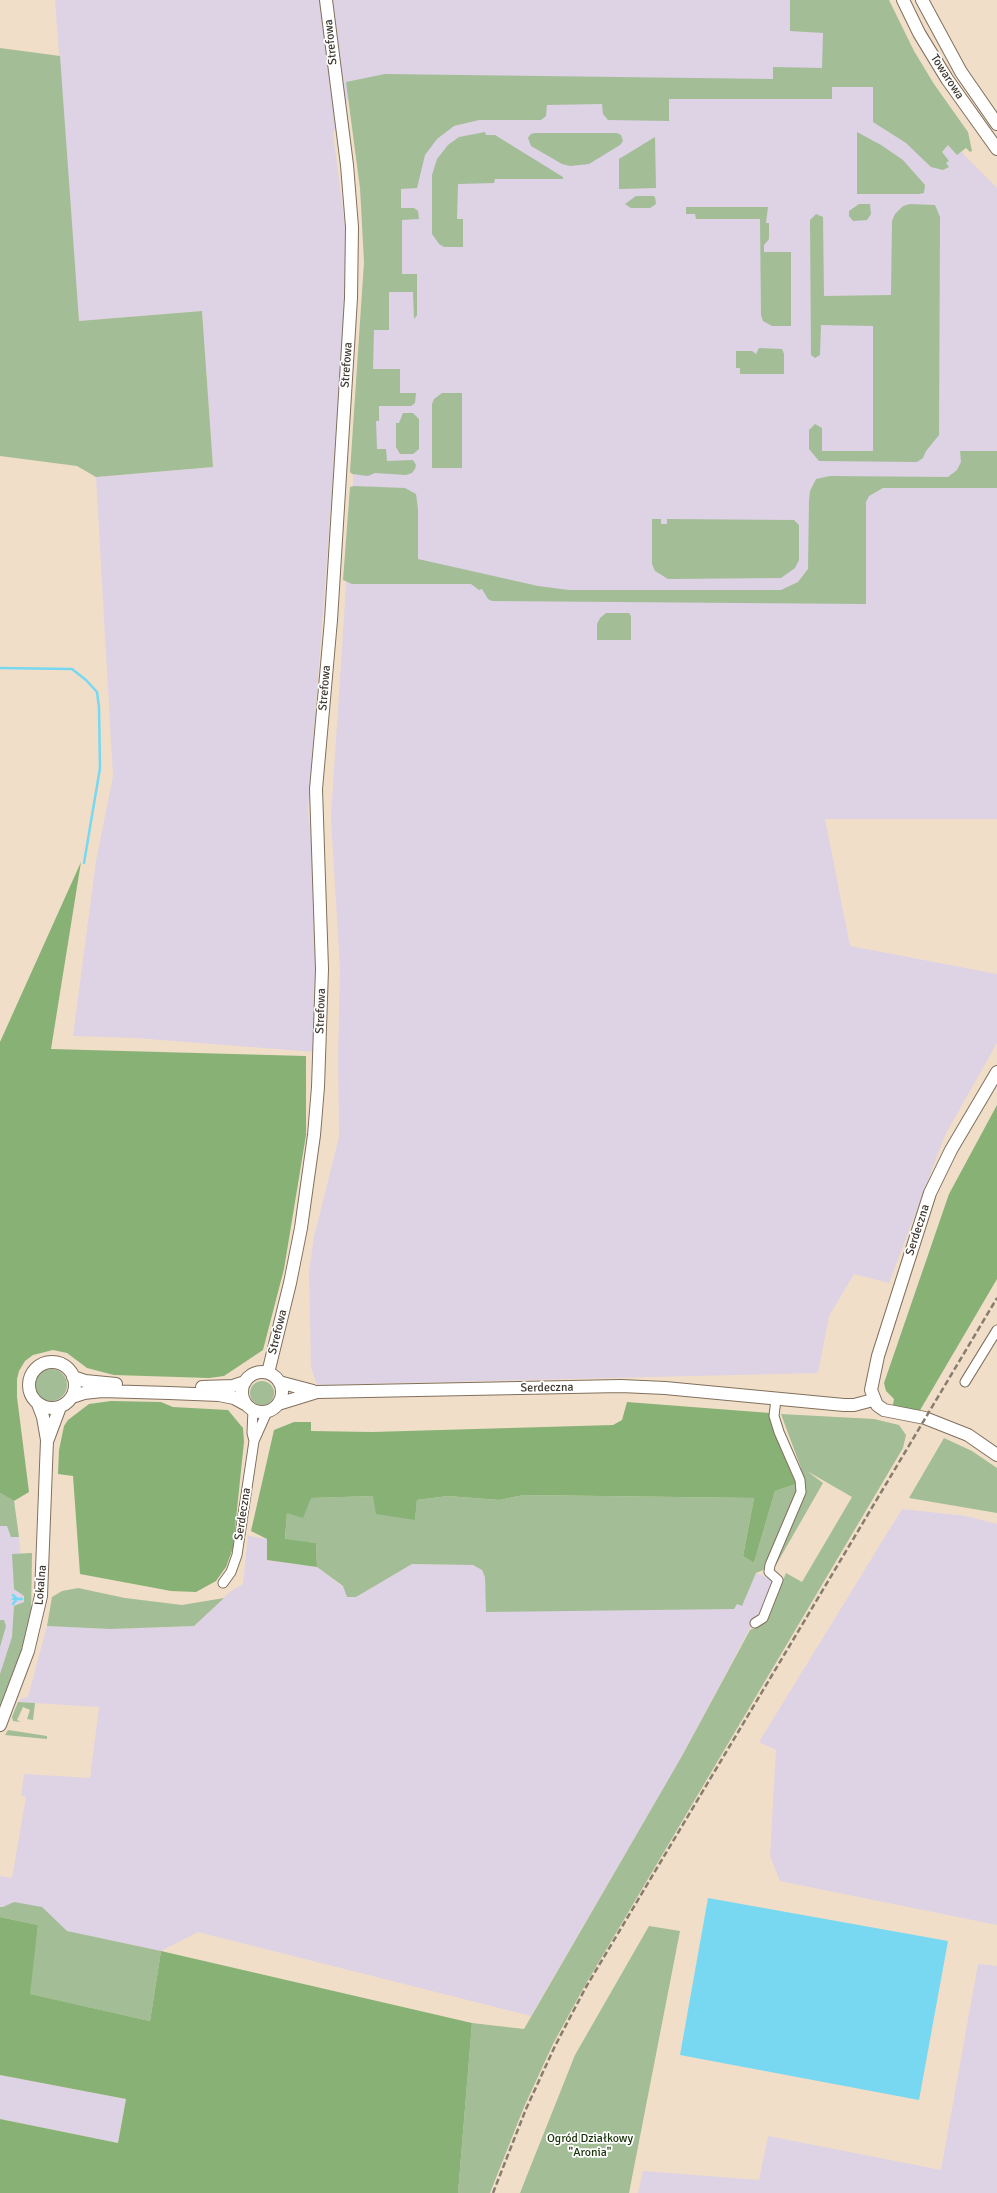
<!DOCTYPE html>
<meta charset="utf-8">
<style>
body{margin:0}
canvas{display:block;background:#f0dec8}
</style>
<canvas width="997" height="2193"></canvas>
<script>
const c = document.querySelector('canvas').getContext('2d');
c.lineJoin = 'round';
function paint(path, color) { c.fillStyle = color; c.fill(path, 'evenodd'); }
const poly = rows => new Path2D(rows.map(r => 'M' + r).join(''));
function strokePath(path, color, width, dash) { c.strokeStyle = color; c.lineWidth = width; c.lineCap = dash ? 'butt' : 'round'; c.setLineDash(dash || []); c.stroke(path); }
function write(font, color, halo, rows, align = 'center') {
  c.font = font + ' Signika,sans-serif'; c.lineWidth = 3.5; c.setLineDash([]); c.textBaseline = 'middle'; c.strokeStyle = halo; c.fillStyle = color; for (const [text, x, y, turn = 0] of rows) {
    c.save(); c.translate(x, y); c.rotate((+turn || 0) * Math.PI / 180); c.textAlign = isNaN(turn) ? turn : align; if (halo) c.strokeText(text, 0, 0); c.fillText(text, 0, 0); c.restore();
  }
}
paint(poly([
 [55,0,873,0,913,83,965,156,997,188,997,819,825,819,850,946,997,974,997,1043,945,1135,889,1283,854,1274,829,1316,818,1373,317,1385,311,1367,309,1271,314,1237,339,1137,338,1055,340,969,331,817,353,479,364,351,371,214,350,93,333,134,347,241,345,319,308,810,317,894,315,1052,136,1038,73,1036,96,861,113,776,96,477,213,467,202,311,79,321],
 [0,1493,14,1501,29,1619,0,1704],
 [902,1509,966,1516,997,1524,997,1925,780,1881,770,1856,776,1750,759,1742],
 [248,1536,267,1539,267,1560,317,1567,356,1597,412,1564,473,1565,482,1570,485,1577,487,1612,737,1604,742,1606,756,1573,775,1581,761,1614,758,1613,682,1756,531,2016,198,1932,161,1951,0,1917,0,1876,12,1878,26,1797,21,1796,24,1774,90,1778,99,1707,18,1702,23,1698,28,1697,47,1626,110,1629,194,1626,231,1591,243,1584],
 [978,1964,997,1966,997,2193,638,2193,643,2171,759,2180,768,2136,941,2170],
 [0,2075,126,2099,118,2143,0,2119]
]), '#ded2e5');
paint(poly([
 [790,0,889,0,914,51,934,84,968,132,972,151,970,152,966,148,957,155,948,145,942,152,949,161,946,163,949,167,943,170,931,167,906,143,873,122,873,87,832,87,832,99,669,99,669,121,608,120,603,114,602,104,547,105,546,116,541,120,479,120,454,126,437,139,425,155,417,188,401,189,401,208,414,208,418,211,419,219,402,220,402,274,417,274,417,315,414,319,413,292,389,292,389,330,374,330,373,369,400,369,400,393,416,393,415,403,411,406,379,406,379,421,376,421,377,449,386,449,387,461,413,460,416,465,415,469,412,473,406,475,375,473,368,476,352,474,350,472,364,262,360,188,346,82,385,74,773,79,773,67,822,68,823,33,790,31],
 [0,48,60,56,79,321,202,311,213,467,96,477,77,466,0,456],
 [485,132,486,135,495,135,563,177,563,179,495,179,494,183,458,184,457,219,463,219,463,247,444,247,439,244,432,234,432,175,437,159,448,145,459,137],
 [857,132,881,145,903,160,925,185,924,193,919,194,857,194],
 [535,133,617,133,621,135,623,141,620,145,589,164,570,166,562,164,531,146,528,138,531,134],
 [655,137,656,188,619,189,619,159],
 [636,196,653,196,655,197,656,204,650,208,631,208,625,204],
 [859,204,870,204,871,214,867,220,853,221,849,216,849,211],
 [910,204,935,205,940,217,939,435,926,451,923,458,917,462,819,461,809,449,809,430,815,424,822,428,822,451,873,451,873,326,821,325,820,355,815,358,811,355,810,220,816,214,823,217,824,296,891,295,892,221,895,214,903,206],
 [686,207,768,207,766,223,769,223,769,239,764,245,764,252,791,252,791,326,772,326,763,321,761,315,760,219,696,219,695,214,686,214],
 [759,348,782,349,784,354,784,374,740,374,740,368,736,368,736,351,752,351,756,354],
 [442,393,462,393,462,468,432,468,432,404,434,399],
 [403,413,413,413,419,419,419,449,413,454,400,454,396,447,396,423,399,423],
 [960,451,997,451,997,488,883,488,869,496,866,502,866,604,492,601,488,599,482,589,479,590,471,584,352,584,343,580,350,487,354,486,405,488,416,494,418,509,418,559,538,586,569,590,781,590,798,582,808,569,809,501,810,491,816,479,830,476,948,477,957,470,961,462],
 [652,519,661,519,661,524,667,524,667,519,794,520,799,525,799,560,795,568,781,578,668,579,655,571,652,564],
 [606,613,629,613,631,616,631,640,597,640,597,624,600,618],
 '35 1385a16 16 0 1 1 32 0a16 16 0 1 1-32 0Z',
 '250 1393a12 12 0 1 1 24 0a12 12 0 1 1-24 0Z',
 [781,1414,874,1419,899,1425,906,1435,903,1448,584,1987,553,2044,524,2107,490,2193,458,2193,472,2023,524,2029,682,1756,750,1630,763,1624,769,1615,786,1573,802,1582,852,1497,807,1471,823,1483,776,1565,756,1573,742,1606,737,1604,734,1609,486,1612,485,1577,482,1570,473,1565,412,1564,356,1597,347,1597,343,1586,317,1567,316,1543,285,1540,287,1513,310,1498,373,1496,415,1519,417,1500,448,1496,499,1500,524,1495,754,1498,743,1556,754,1563,775,1491,796,1484,801,1468],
 [944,1438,972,1451,997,1468,997,1513,909,1498],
 [0,1493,14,1501,19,1537,11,1537,7,1526,0,1526],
 [32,1553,31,1617,20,1657,0,1712,0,1674,12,1637,14,1606,24,1602,24,1596,14,1589,12,1554],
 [78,1588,125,1598,182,1605,224,1598,194,1626,110,1629,47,1626,52,1597,62,1591],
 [0,1620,4,1620,6,1626,0,1647],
 [18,1702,35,1703,33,1720,27,1719,30,1710,23,1707,17,1720,21,1722,13,1721,12,1717],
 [8,1730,47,1736,47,1739,5,1735],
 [14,1902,42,1907,67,1931,161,1951,150,2021,29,1994,38,1925,0,1917,0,1907,3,1907],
 [649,1926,680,1931,629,2193,520,2193,575,2055]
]), '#a3bd97');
paint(poly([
 [81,862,51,1049,306,1056,306,1135,284,1269,263,1350,224,1376,209,1378,114,1375,87,1368,67,1353,53,1350,33,1355,25,1361,19,1371,17,1379,17,1397,29,1492,14,1501,0,1493,0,1042],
 [997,1105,997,1279,919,1412,893,1405,894,1399,886,1391,884,1383,949,1194],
 [111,1401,161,1402,173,1407,228,1410,243,1428,244,1442,233,1548,226,1567,216,1581,196,1592,171,1591,80,1574,73,1476,58,1474,59,1450,64,1426,68,1420,89,1404],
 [627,1402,770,1413,773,1430,796,1484,775,1491,754,1563,743,1556,754,1498,524,1495,499,1500,448,1496,417,1500,415,1520,376,1514,373,1496,311,1498,303,1518,287,1513,285,1539,316,1543,317,1567,267,1560,267,1539,251,1531,274,1430,294,1422,311,1422,311,1431,372,1432,613,1425,622,1420],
 [0,1917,38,1925,30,1994,150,2021,161,1951,472,2023,458,2193,0,2193,0,2119,118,2143,126,2099,0,2075]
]), '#88b275');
paint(poly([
 [708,1898,948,1941,919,2100,680,2055]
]), '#78d8f2');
strokePath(poly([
 [0,668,72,669,86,680,97,692,99,707,100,768,84,863],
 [13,1595,17,1599,22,1599],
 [13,1599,17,1599,13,1604]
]), '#78d8f2', 2.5);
const minor = poly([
 [965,1382,997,1330],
 [253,1410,252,1433,254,1441],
 [223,1583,231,1572,237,1555,254,1441,267,1412],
 [755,1623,763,1618,778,1580,769,1572,770,1565,801,1492,800,1480,779,1432,774,1416,776,1399]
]);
const tertiary = poly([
 [903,0,919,33,947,79,997,149],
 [922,0,961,72,997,124],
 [997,1072,951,1150,930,1193,878,1356,871,1390,877,1405,884,1410,925,1418,968,1435,997,1455],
 '29 1385a23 23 0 1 1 46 0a23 23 0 1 1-46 0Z',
 '242 1392a20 20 0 1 1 40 0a20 20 0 1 1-40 0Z',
 [268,1373,290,1283,301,1228,314,1135,318,1087,322,969,316,789,331,620,351,298,352,227,347,165,326,0],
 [73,1377,85,1381,116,1384],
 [279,1382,313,1391],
 [202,1387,233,1386,245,1382],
 [72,1397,84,1393,102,1391,169,1393,219,1395,234,1398,245,1404],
 [278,1404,317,1392,621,1386,665,1388,844,1405,854,1405,873,1400],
 [48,1439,60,1407],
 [0,1725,28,1651,41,1596,47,1440,43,1417,38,1404]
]);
strokePath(minor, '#80705d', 11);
strokePath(tertiary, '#80705d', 14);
strokePath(minor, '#fff', 9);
strokePath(tertiary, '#fff', 12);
strokePath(poly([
 [493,2193,526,2109,555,2046,586,1987,997,1298]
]), '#877c6e', 2.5, [6, 3]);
write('12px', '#3f382f', '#fff', [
 ["Strefowa",331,42,-96],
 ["Towarowa",947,77,57],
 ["Strefowa",347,365,-86],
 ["Strefowa",325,688,-85],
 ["Strefowa",321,1011,-88],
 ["Serdeczna",918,1230,-72],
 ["Strefowa",278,1332,-76],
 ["Serdeczna",547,1388,-1],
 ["Serdeczna",243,1514,-81],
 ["Lokalna",41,1585,-85]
]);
write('12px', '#173206', '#fff', [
 ["Ogród Działkowy",590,2139],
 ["\"Aronia\"",590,2153]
]);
</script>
